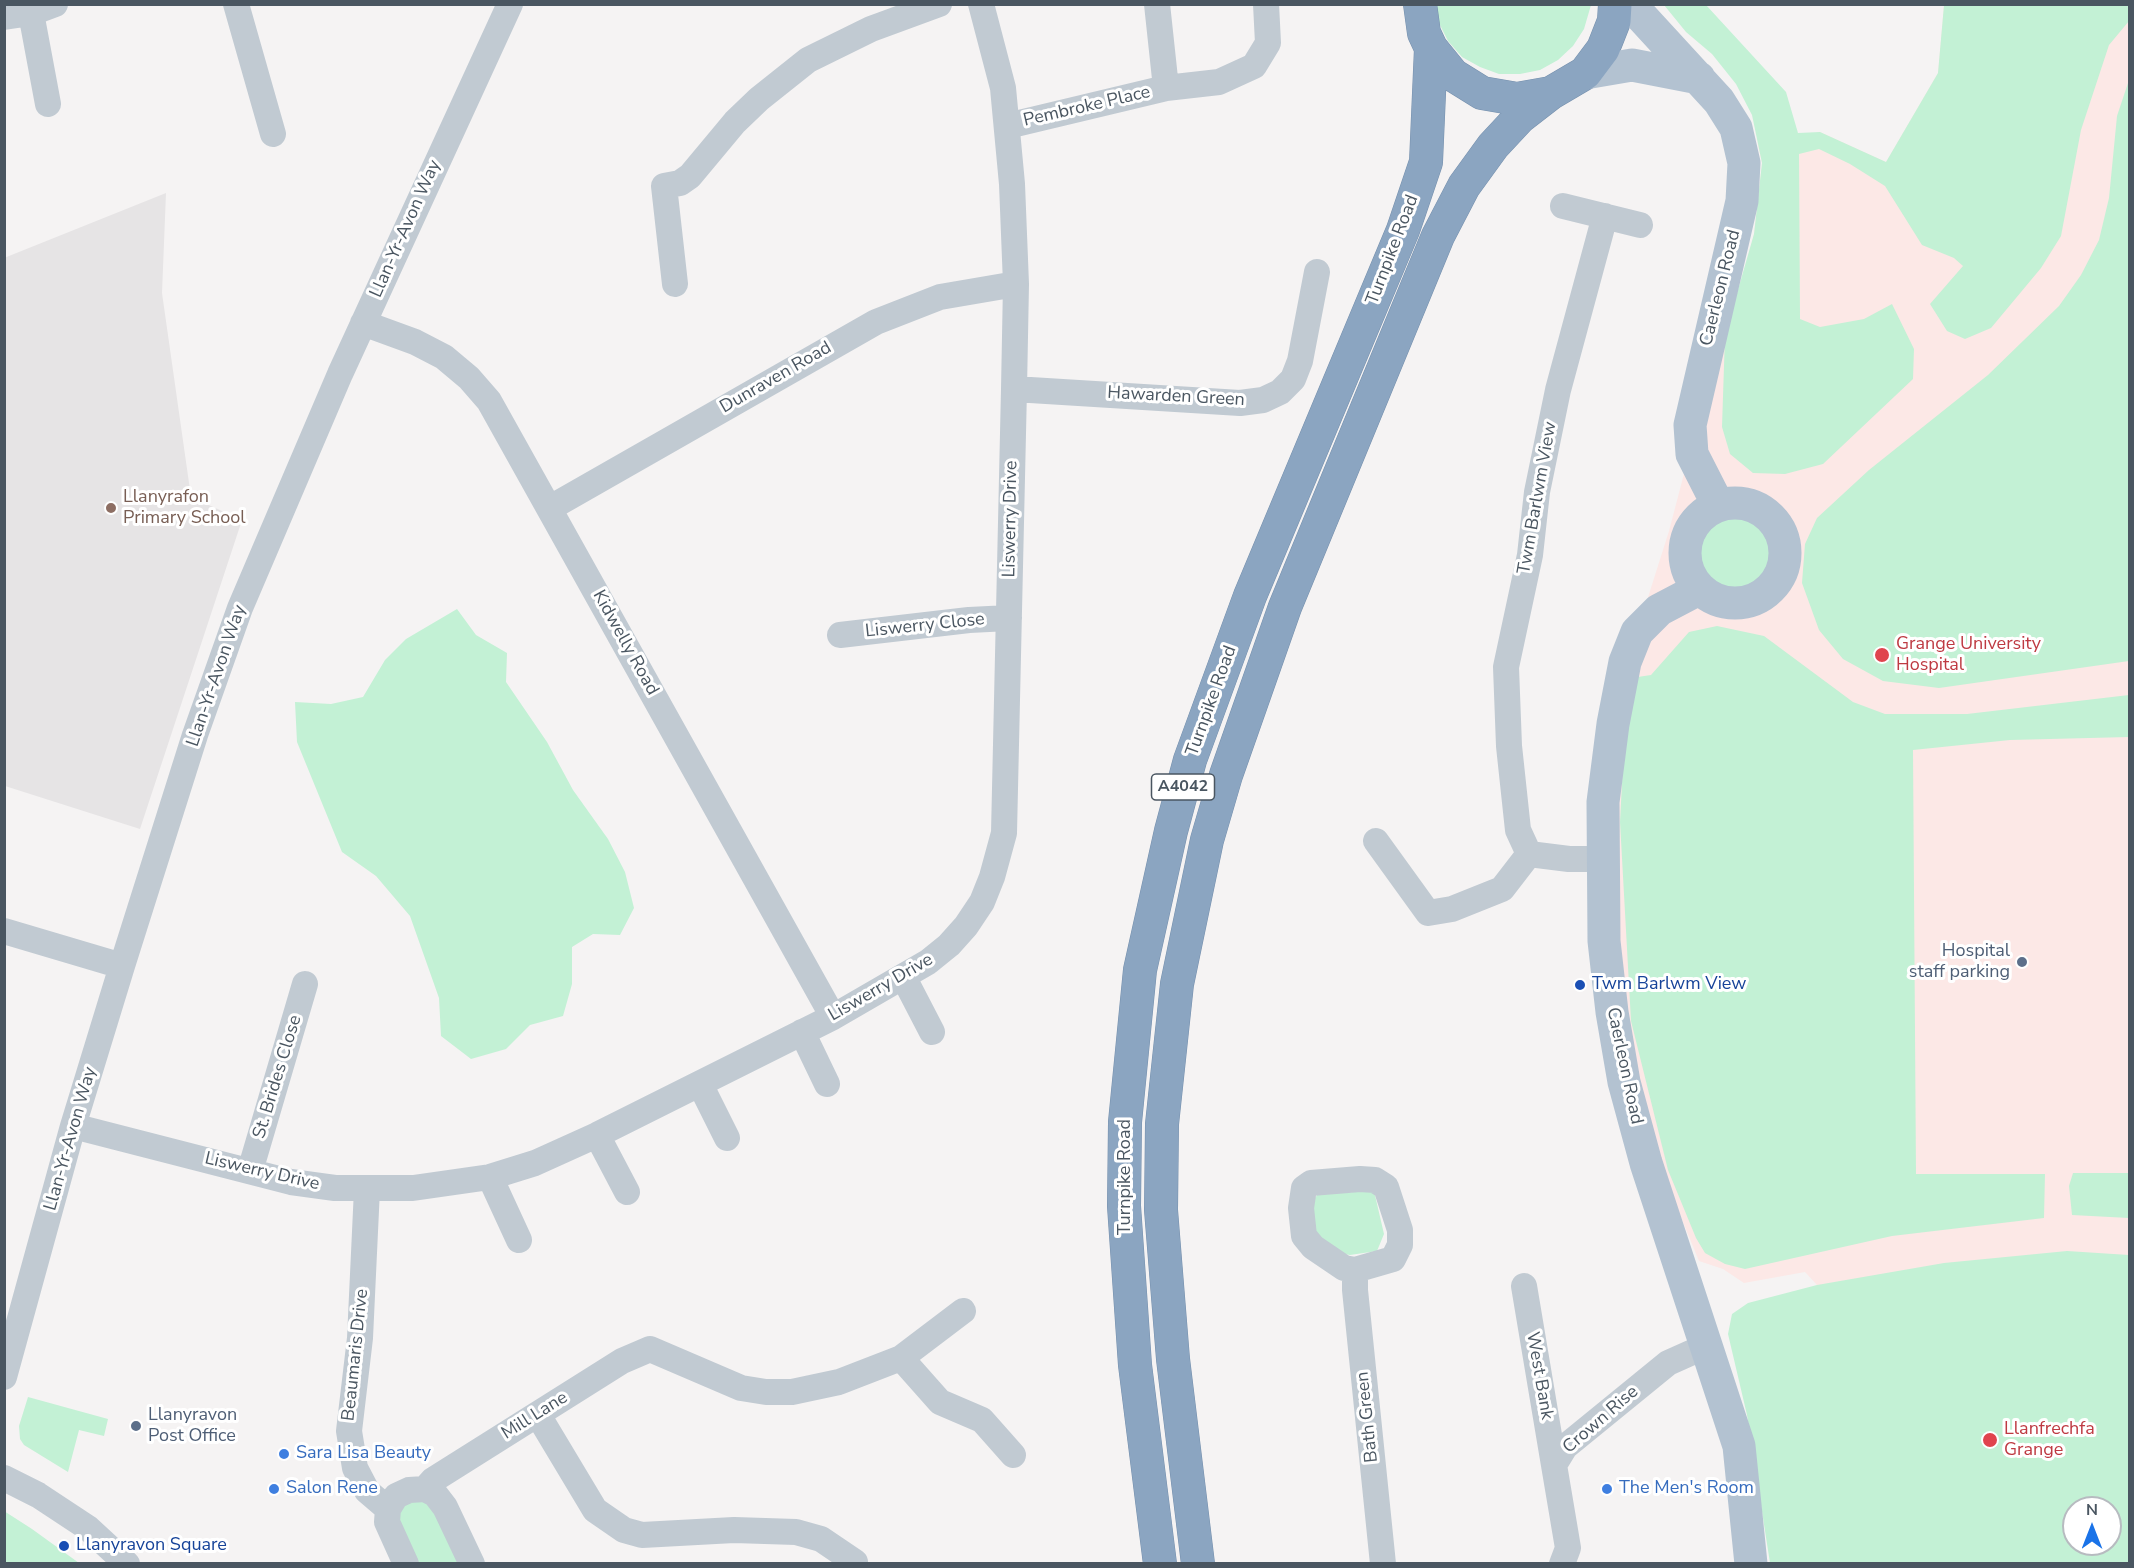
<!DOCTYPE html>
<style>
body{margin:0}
#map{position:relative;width:2134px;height:1568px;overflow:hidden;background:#f5f3f3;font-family:"Nunito Sans",sans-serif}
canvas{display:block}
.frame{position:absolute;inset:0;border:6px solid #4a5661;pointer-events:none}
.north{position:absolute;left:2062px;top:1496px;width:60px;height:60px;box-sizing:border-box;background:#fff;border:2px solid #b7bbc0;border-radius:50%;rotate:0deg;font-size:16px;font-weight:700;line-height:24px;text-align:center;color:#4a5661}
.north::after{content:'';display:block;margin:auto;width:21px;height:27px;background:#1a73e8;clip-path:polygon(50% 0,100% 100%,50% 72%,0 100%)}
</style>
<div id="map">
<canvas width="2134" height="1568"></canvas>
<div class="frame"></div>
<div class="north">N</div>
</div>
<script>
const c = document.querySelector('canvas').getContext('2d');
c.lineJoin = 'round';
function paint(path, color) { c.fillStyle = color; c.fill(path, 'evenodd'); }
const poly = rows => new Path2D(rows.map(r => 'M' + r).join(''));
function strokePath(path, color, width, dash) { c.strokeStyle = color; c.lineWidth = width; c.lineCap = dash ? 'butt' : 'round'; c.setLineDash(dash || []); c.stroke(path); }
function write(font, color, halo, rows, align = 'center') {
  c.font = font + ' "Nunito Sans",sans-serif'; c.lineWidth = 6; c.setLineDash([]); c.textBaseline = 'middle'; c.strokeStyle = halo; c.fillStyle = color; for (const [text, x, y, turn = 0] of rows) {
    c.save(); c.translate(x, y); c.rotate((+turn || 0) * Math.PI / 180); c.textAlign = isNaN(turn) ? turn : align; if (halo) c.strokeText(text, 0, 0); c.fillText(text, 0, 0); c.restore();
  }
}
paint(poly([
 [166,193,162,293,191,497,242,520,140,829,5,786,4,258]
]), '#e6e4e5');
paint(poly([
 [1944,5,2129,5,2129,1563,1878,1563,1817,1285,1805,1272,1744,1283,1723,1269,1699,1261,1666,1181,1627,1034,1620,975,1615,827,1637,632,1669,531,1703,401,1740,288,1754,234,1762,163,1758,145,1820,132,1886,162,1938,73],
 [2074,1508,2110,1508,2110,1544,2074,1544]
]), '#fce8e6');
paint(poly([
 [1435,5,1591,5,1584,29,1573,46,1558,60,1540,70,1520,74,1499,74,1480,67,1462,57,1448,41,1439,23],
 [1664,5,1706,5,1786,92,1798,133,1820,132,1886,162,1938,73,1944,5,2129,5,2129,21,2109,45,2081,130,2061,236,2041,268,1991,328,1965,339,1947,331,1930,304,1963,266,1954,258,1922,245,1885,186,1850,164,1819,149,1799,154,1800,319,1820,327,1864,319,1892,304,1914,349,1913,379,1823,464,1785,474,1753,473,1730,454,1722,427,1725,335,1754,234,1762,163,1752,115,1736,84,1712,54,1686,32],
 [2129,80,2129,661,1939,688,1883,681,1843,659,1819,630,1802,583,1805,544,1817,518,1869,470,1988,375,2059,306,2081,275,2099,240,2109,198,2117,116],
 '1699 552a36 36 0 1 1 72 0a36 36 0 1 1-72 0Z',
 [457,609,476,635,507,653,506,682,547,742,573,790,608,839,625,872,634,908,620,935,593,934,572,947,572,984,563,1016,530,1025,506,1049,471,1059,441,1036,439,998,410,916,376,876,342,852,297,742,295,702,331,704,363,697,385,660,406,639],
 [1717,626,1764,636,1853,702,1885,714,1967,714,2129,695,2129,737,2010,740,1913,750,1916,1174,2045,1174,2044,1218,1892,1236,1745,1269,1725,1264,1705,1253,1696,1238,1668,1170,1631,1021,1620,822,1626,704,1631,678,1651,675,1689,632],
 [2073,1173,2129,1173,2129,1218,2072,1215,2069,1186],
 [1374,1191,1384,1234,1377,1251,1350,1255,1339,1253,1311,1229,1311,1203,1318,1194],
 [2067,1251,2129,1255,2129,1563,1770,1563,1747,1415,1728,1334,1732,1314,1748,1303,1817,1285,1944,1263],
 [2074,1508,2110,1508,2110,1544,2074,1544],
 [28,1397,108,1419,104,1436,79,1430,68,1472,24,1445,20,1439,19,1426],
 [424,1495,463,1563,415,1563,398,1526,398,1505],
 [4,1511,32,1529,79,1563,5,1563]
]), '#c3f1d5');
const highway = poly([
 [1420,4,1424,33,1431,48,1453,75,1482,93,1517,99,1551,93,1585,73,1603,49,1614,21,1615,4],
 [1160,1564,1135,1365,1124,1206,1125,1122,1140,970,1171,831,1190,760,1250,596,1403,230,1426,162,1431,48],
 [1198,1564,1173,1359,1161,1210,1162,1124,1177,984,1207,840,1226,775,1285,607,1438,236,1464,186,1493,146,1520,117,1551,93]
]);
strokePath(highway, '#7690ad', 34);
strokePath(poly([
 [236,4,273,134],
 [1157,4,1166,88],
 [31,13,48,104],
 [4,17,31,13,55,4],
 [1007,126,1166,88,1219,82,1254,66,1268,43,1266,4],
 [1563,206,1640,225],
 [675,284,664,186,680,183,690,176,735,122,759,99,808,60,871,29,939,4],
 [363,323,415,342,444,357,469,378,489,401,833,1017],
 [1014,389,1240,403,1263,400,1280,392,1293,379,1300,361,1317,272],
 [550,508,876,322,940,297,1016,284],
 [840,635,969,620,1009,618],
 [1376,841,1428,913,1452,909,1502,889,1529,854],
 [1601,859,1569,859,1529,854,1518,830,1509,746,1506,667,1530,555,1537,492,1558,390,1605,216],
 [4,931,122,966],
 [904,978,932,1032],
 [802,1032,827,1084],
 [700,1084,727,1138],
 [73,1126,291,1182,335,1188,413,1188,490,1177,535,1163,597,1135,833,1017,928,962,949,945,966,926,982,902,992,877,1004,833,1014,389,1016,284,1012,184,1003,88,981,4],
 [597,1135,627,1192],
 [250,1171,305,984],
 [490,1177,519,1240],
 [1360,1179,1375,1180,1386,1187,1400,1230,1400,1245,1393,1259,1355,1270,1344,1268,1313,1247,1304,1236,1301,1208,1304,1188,1311,1183,1360,1179],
 [367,1189,360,1338,349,1431,355,1468,367,1491,388,1509],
 [1355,1270,1355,1290,1383,1564],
 [1524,1286,1554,1465],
 [901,1358,940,1402,982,1420,1013,1455],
 [4,1377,73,1126,122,966,195,735,240,608,340,374,510,4],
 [538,1415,595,1510,624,1530,642,1535,734,1530,796,1532,821,1539,855,1562],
 [4,1478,38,1495,88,1528,127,1564],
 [425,1489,433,1480,622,1361,650,1349,741,1388,766,1392,792,1392,839,1382,901,1358,963,1311],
 [406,1564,387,1522,388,1509,396,1496,409,1490,425,1489,435,1494,445,1507,472,1564],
 [1562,1564,1568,1548,1554,1465,1565,1447,1668,1363,1706,1346]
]), '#c1cad2', 26);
strokePath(poly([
 [1630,4,1719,101,1736,128,1744,163,1742,201,1690,425,1692,454,1718,505],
 [1585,73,1632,65,1699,78],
 '1685 553a50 50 0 1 1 100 0a50 50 0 1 1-100 0Z',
 [1699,589,1659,610,1637,632,1625,662,1613,724,1603,802,1604,941,1612,1012,1624,1082,1646,1163,1739,1446,1751,1564]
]), '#b3c2d1', 33);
strokePath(highway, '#8ba5c1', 33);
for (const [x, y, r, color] of [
 [111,508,6,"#8d6e63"],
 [1882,655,8,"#e0444e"],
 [2022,962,6,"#5c6f8a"],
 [1580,985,6,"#1a4fb4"],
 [136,1426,6,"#5c6f8a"],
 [1990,1440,8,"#e0444e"],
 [284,1454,6,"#3f7fe0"],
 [274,1489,6,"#3f7fe0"],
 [1607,1489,6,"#3f7fe0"],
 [64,1546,6,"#1a4fb4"]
]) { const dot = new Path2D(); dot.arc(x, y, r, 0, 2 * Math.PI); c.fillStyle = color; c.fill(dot); strokePath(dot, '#fff', 2); }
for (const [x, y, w] of [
 [1183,787,63]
]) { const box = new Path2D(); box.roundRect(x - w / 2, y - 13, w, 26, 4.5); c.fillStyle = '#fff'; c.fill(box); strokePath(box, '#4a5661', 1.5); }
write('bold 16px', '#4a5661', null, [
 ["A4042",1183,787]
]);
write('18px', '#4a5661', '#fff', [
 ["Pembroke Place",1087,107,-13],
 ["Llan-Yr-Avon Way",406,229,-66],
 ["Turnpike Road",1393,250,-69],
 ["Caerleon Road",1721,288,-76],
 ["Dunraven Road",776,378,-30],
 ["Hawarden Green",1176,397,3],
 ["Twm Barlwm View",1538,498,-80],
 ["Liswerry Drive",1011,519,-89],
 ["Liswerry Close",925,626,-6],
 ["Kidwelly Road",625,643,61],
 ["Llan-Yr-Avon Way",217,676,-71],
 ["Turnpike Road",1212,701,-70],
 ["Liswerry Drive",881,988,-30],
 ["Caerleon Road",1624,1066,78],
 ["St. Brides Close",278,1077,-73],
 ["Llan-Yr-Avon Way",71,1139,-74],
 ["Liswerry Drive",262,1172,13],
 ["Turnpike Road",1126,1177,-90],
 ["Beaumaris Drive",356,1355,-84],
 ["West Bank",1539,1376,80],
 ["Mill Lane",535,1416,-32],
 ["Bath Green",1368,1417,-96],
 ["Crown Rise",1601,1420,-41]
]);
write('18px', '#785e54', '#fff', [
 ["Llanyrafon",123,498],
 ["Primary School",123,519]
], 'left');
write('18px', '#be3a42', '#fff', [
 ["Grange University",1896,645],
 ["Hospital",1896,666],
 ["Llanfrechfa",2004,1430],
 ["Grange",2004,1451]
], 'left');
write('18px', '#4e5e75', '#fff', [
 ["Hospital",2010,952],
 ["staff parking",2010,973],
 ["Llanyravon",148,1416,"left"],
 ["Post Office",148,1437,"left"]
], 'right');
write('18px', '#164399', '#fff', [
 ["Twm Barlwm View",1592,985],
 ["Llanyravon Square",76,1546]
], 'left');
write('18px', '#366cbe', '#fff', [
 ["Sara Lisa Beauty",296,1454],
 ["Salon Rene",286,1489],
 ["The Men's Room",1619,1489]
], 'left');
</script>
